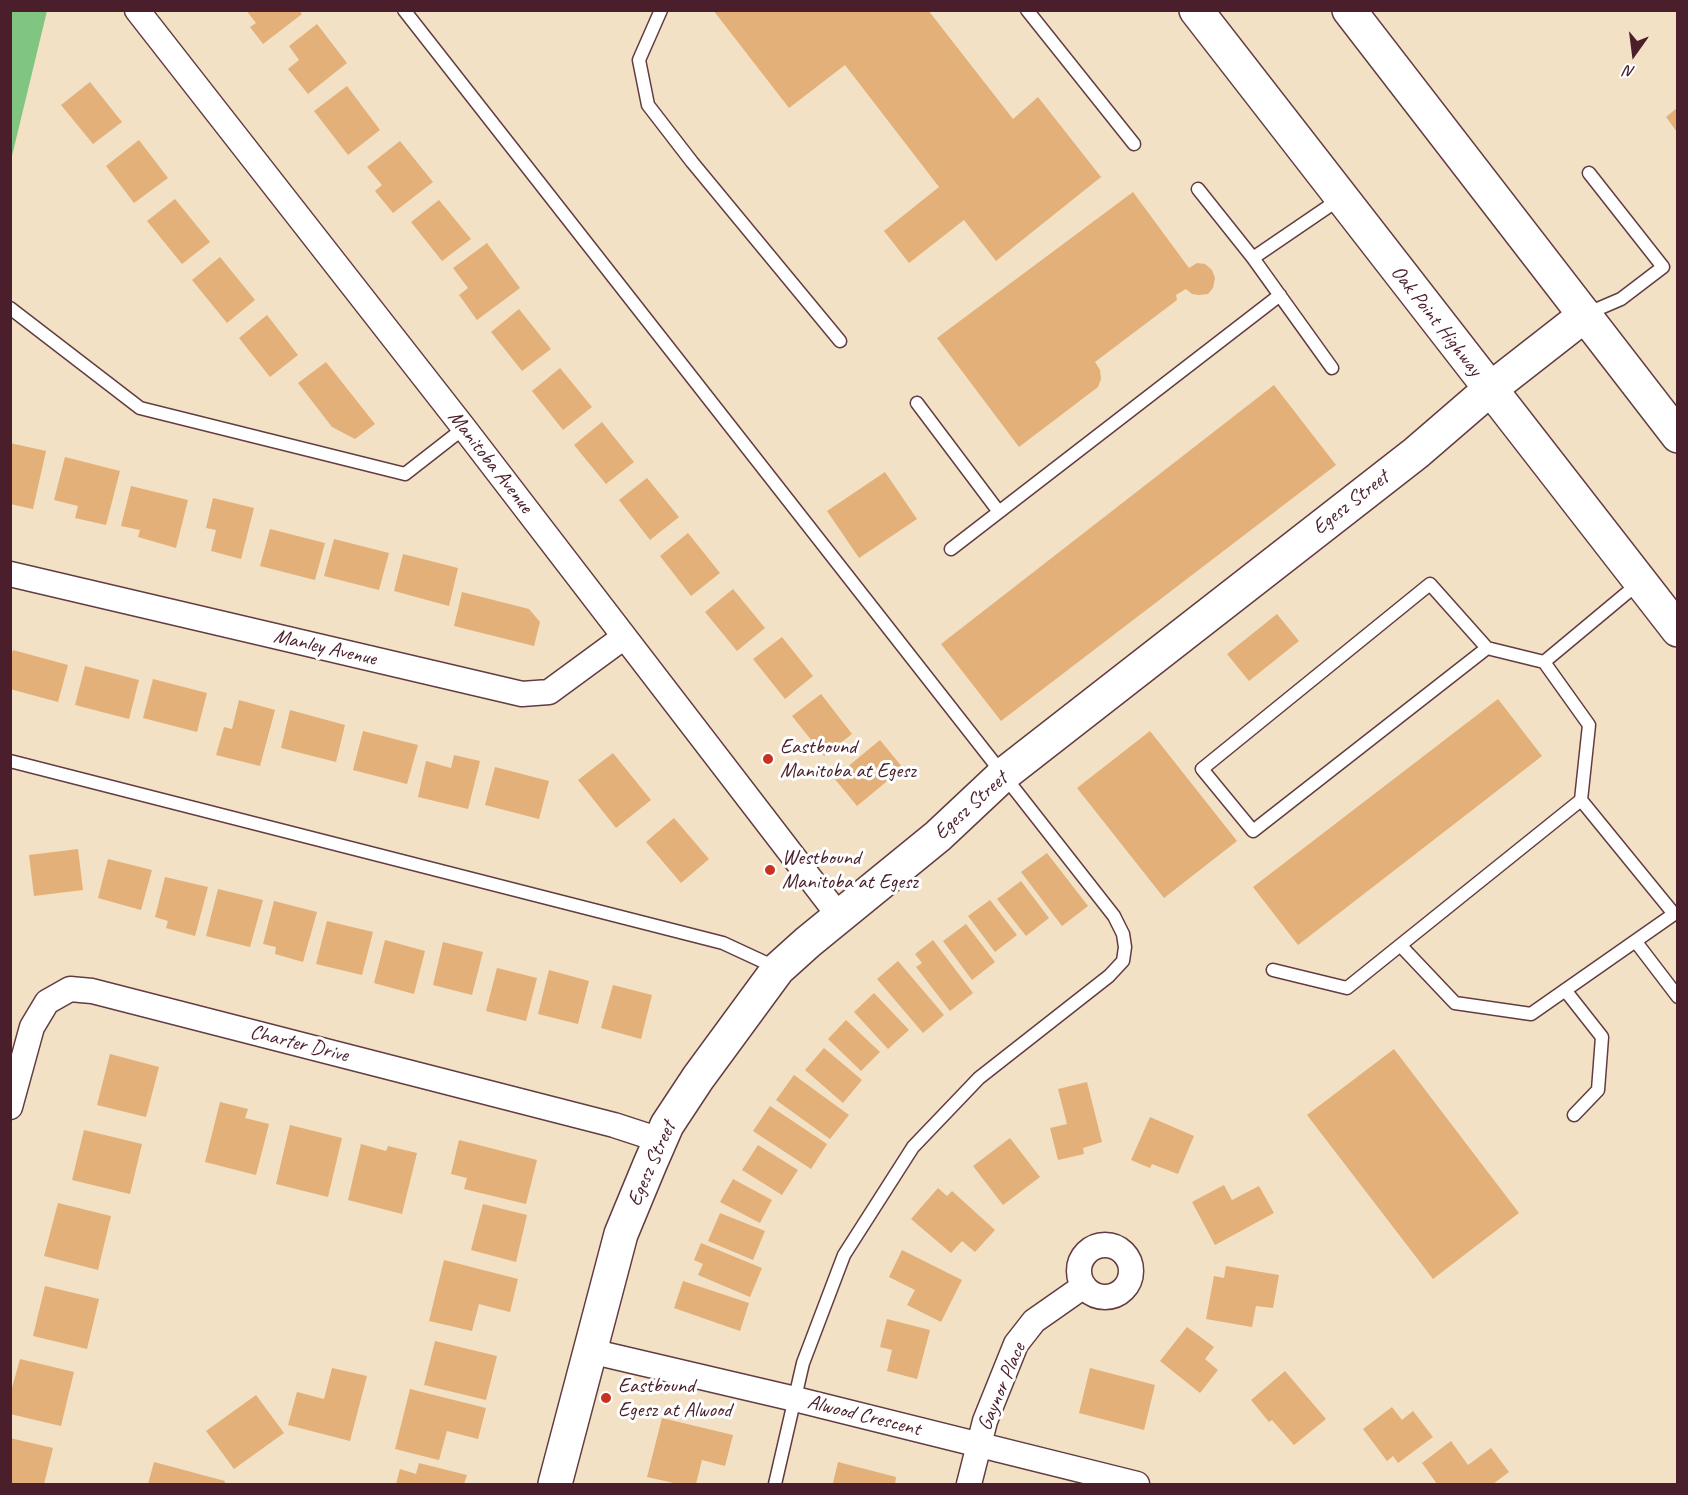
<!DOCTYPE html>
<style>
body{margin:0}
#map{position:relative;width:1688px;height:1495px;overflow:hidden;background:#f3e1c5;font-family:Caveat,sans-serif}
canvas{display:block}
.frame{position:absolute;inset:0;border:12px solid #4a1f2b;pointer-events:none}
.north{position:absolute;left:1604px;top:24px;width:60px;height:60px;-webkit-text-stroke:4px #fff;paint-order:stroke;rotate:194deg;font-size:16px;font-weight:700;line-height:24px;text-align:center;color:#4a1f2b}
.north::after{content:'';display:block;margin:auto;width:21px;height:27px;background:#4a1f2b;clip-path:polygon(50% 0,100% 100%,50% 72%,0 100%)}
</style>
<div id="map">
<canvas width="1688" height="1495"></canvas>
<div class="frame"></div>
<div class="north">N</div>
</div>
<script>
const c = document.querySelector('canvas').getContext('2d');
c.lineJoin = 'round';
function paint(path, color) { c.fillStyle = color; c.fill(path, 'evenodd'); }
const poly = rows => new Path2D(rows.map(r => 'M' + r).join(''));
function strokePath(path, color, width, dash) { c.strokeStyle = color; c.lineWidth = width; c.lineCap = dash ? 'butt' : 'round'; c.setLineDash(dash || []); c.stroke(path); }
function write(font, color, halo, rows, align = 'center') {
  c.font = font + ' Caveat,sans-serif'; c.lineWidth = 6; c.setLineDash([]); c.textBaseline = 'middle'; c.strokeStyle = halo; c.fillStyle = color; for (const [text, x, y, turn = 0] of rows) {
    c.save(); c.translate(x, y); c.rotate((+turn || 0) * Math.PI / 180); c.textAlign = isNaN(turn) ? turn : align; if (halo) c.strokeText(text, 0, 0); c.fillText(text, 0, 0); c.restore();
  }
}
paint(poly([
 [11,10,47,11,11,160,10,11]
]), '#80c681');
paint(poly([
 [246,10,299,10,302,14,263,44,250,27,256,23],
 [713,10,928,10,1013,119,1038,97,1101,177,996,261,964,220,909,263,884,231,939,187,845,65,789,108],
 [317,24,347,63,308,94,288,69,299,60,289,46],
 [90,82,122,122,93,144,61,105],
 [347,86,380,130,348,155,314,111],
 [1677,108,1677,132,1666,117],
 [139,140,168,178,134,203,106,166],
 [400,141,433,182,393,213,375,191,382,185,367,167],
 [1133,192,1189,268,1197,263,1205,264,1212,270,1215,278,1213,288,1208,294,1199,295,1192,294,1186,289,1176,295,1177,300,1095,362,1100,370,1101,379,1098,387,1019,447,937,338],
 [175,199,210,242,182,264,147,221],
 [439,200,471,239,442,261,411,222],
 [487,243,520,288,477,320,459,295,468,288,453,268],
 [220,257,255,300,227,323,192,280],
 [519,309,551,349,522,371,491,332],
 [267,315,298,355,270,377,239,338],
 [326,362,375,424,355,439,332,427,298,383],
 [560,368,592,407,563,430,532,391],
 [1274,385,1336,465,1001,721,941,644],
 [602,422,634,462,606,484,574,445],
 [10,443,46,451,33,509,10,504],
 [65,457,120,471,106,525,75,518,78,506,54,500],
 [885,472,917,519,859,558,827,511],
 [647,478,679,517,650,540,619,500],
 [131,486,188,500,176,548,138,537,140,530,121,526],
 [213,498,254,508,241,559,211,551,216,530,206,528],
 [270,529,325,543,315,580,260,566],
 [688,533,720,573,691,596,660,556],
 [334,539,389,553,379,590,324,576],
 [403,554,458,568,449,606,394,591],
 [733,589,765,628,737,651,705,612],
 [462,592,529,609,540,622,534,646,454,626],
 [1277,614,1299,641,1249,681,1227,654],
 [782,637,813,676,785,699,753,659],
 [13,650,68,665,58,702,10,689,10,659],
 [85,666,139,680,129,719,75,705],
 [153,679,207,693,197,732,143,718],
 [821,694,852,734,824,756,792,716],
 [1498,699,1542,756,1298,945,1253,887],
 [239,700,275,710,260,766,216,755,224,727,232,729],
 [290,710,345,725,336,762,281,748],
 [363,731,418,745,407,784,353,770],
 [1150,731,1237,841,1164,898,1077,788],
 [880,740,903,768,857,806,834,778],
 [613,753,651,800,616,828,578,780],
 [454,755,480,761,468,809,418,797,426,761,451,768],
 [495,767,549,781,539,819,485,805],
 [674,818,709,859,681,883,646,842],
 [78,849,83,890,34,896,29,855],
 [1047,853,1088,906,1062,926,1021,872],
 [108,859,152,870,141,910,98,898],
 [165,877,208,887,195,936,166,928,168,921,155,917],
 [1021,881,1049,918,1026,936,997,899],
 [218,889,263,900,250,947,206,936],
 [990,900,1017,935,995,952,968,916],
 [274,901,317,912,303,962,275,954,276,947,263,944],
 [327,921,373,932,362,975,316,964],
 [966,924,995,962,972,980,943,941],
 [385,940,425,951,414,994,374,983],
 [933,940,973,993,950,1011,916,967,922,963,915,954],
 [443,942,483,952,472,995,433,985],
 [898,961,944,1015,923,1033,877,979],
 [497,968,537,978,526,1021,486,1011],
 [549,970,589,981,578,1024,538,1014],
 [613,985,652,995,641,1039,601,1028],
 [874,993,909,1030,888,1049,854,1012],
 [846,1020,880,1052,861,1071,828,1039],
 [824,1048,862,1080,843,1103,805,1070],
 [1394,1049,1519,1213,1433,1279,1307,1115],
 [110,1054,159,1067,146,1117,97,1105],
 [794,1075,849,1115,830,1139,776,1100],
 [1087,1082,1102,1142,1083,1148,1084,1154,1058,1160,1050,1128,1067,1124,1058,1089],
 [220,1102,248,1109,245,1118,269,1124,256,1175,205,1162],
 [770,1106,827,1144,811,1169,753,1131],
 [1150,1117,1194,1136,1178,1174,1152,1164,1150,1168,1131,1160],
 [290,1125,342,1138,328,1197,276,1184],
 [84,1130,142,1144,130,1194,72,1180],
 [1010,1138,1040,1177,1003,1205,973,1166],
 [459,1140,537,1160,526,1204,464,1189,467,1178,451,1174],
 [361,1144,386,1151,388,1146,417,1153,402,1214,348,1200],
 [758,1145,798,1170,782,1195,742,1170],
 [733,1179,772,1200,760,1223,720,1202],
 [1224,1185,1232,1200,1259,1186,1274,1213,1215,1245,1192,1202],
 [938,1188,947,1196,952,1191,995,1230,975,1252,962,1241,951,1253,911,1219],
 [58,1203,111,1216,98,1270,44,1256],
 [483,1204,527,1215,516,1262,471,1250],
 [720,1213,765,1231,753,1260,708,1241],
 [701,1243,762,1268,750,1297,698,1275,703,1264,694,1260],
 [902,1250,962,1280,941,1322,907,1305,915,1290,889,1277],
 [444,1260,518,1279,510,1312,479,1304,472,1331,429,1321],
 [1226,1266,1279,1275,1273,1308,1256,1306,1252,1327,1206,1319,1214,1276,1224,1278],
 [683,1281,749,1303,740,1331,674,1308],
 [45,1286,99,1299,87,1349,33,1336],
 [887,1319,930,1330,917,1379,887,1371,892,1350,880,1347],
 [1187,1327,1214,1347,1205,1359,1218,1370,1200,1393,1160,1361],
 [435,1341,497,1356,486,1400,424,1385],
 [20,1359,74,1372,61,1426,10,1414,10,1395],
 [332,1368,367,1376,350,1441,288,1425,297,1392,324,1399],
 [1090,1368,1155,1385,1144,1430,1079,1413],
 [1285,1371,1326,1419,1294,1445,1272,1420,1269,1422,1251,1400],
 [410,1389,486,1408,478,1439,447,1431,439,1460,395,1449],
 [256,1395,284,1433,234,1469,206,1431],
 [1392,1407,1402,1420,1413,1411,1433,1437,1398,1463,1393,1456,1387,1461,1363,1429],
 [662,1418,733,1435,725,1466,702,1460,696,1484,678,1484,647,1477],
 [10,1438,53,1448,44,1484,10,1484],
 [1451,1441,1468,1465,1491,1448,1509,1472,1493,1484,1437,1484,1422,1463],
 [154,1462,225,1481,224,1484,148,1484],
 [838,1462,896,1477,895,1484,833,1483],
 [419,1463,467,1475,464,1484,396,1484,400,1469,416,1474]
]), '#e2b078');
const lane = poly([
 [404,10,1114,916,1123,934,1125,947,1123,961,1109,976,979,1078,913,1147,844,1255,803,1363,775,1484],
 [661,10,639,60,648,105,692,162,840,341],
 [1027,10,1134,144],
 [1198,189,1253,258,1332,368],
 [1253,258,1341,198],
 [10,308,140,408,405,474,464,428],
 [1586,314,1621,299,1663,267,1589,173],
 [917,403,999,512],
 [951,549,1280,295],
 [1487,648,1253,831,1202,769,1430,584,1487,648,1544,662,1640,582],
 [1544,662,1589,725,1581,800,1674,914,1678,912],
 [10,761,723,943,777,968],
 [1636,942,1678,997],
 [1401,946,1455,1003,1531,1014,1674,914],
 [1273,970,1347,988,1581,800],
 [1565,990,1602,1037,1598,1090,1574,1115]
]);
const street = poly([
 [137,10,464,428,839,916],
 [10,574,522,694,549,692,624,637],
 [10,1107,32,1027,47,1002,70,989,92,991,614,1125,660,1140],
 '1079 1271a26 26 0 1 1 52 0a26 26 0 1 1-52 0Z',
 [590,1351,795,1399,1137,1484],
 [969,1484,985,1421,1016,1344,1034,1321,1084,1286]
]);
const secondary = poly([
 [555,1484,621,1234,650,1164,667,1125,698,1078,778,969,808,942,938,836,1003,775,1416,453,1489,390,1585,315]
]);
const primary = poly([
 [1196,10,1678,630],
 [1349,10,1678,436]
]);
strokePath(lane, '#633c42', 15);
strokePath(street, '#633c42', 27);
strokePath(secondary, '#633c42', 36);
strokePath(primary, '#633c42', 36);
strokePath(lane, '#fff', 12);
strokePath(street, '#fff', 24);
strokePath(secondary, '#fff', 33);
strokePath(primary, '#fff', 33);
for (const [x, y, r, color] of [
 [768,759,6,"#c8321e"],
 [770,870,6,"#c8321e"],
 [606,1398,6,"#c8321e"]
]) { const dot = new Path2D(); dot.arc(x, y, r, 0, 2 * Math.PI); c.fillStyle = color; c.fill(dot); strokePath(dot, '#fff', 2); }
write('21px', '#4a1f2b', '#fff', [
 ["Oak Point Highway",1436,321,52],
 ["Manitoba Avenue",490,462,52],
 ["Egesz Street",1351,503,-38],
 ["Manley Avenue",325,648,13],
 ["Egesz Street",971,806,-42],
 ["Charter Drive",299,1044,14],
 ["Egesz Street",652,1164,-66],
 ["Gaynor Place",1002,1387,-67],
 ["Alwood Crescent",864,1416,14]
]);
write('21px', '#4a1f2b', '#fff', [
 ["Eastbound",780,747],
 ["Manitoba at Egesz",780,771],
 ["Westbound",782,858],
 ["Manitoba at Egesz",782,882],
 ["Eastbound",618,1386],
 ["Egesz at Alwood",618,1410]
], 'left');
</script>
